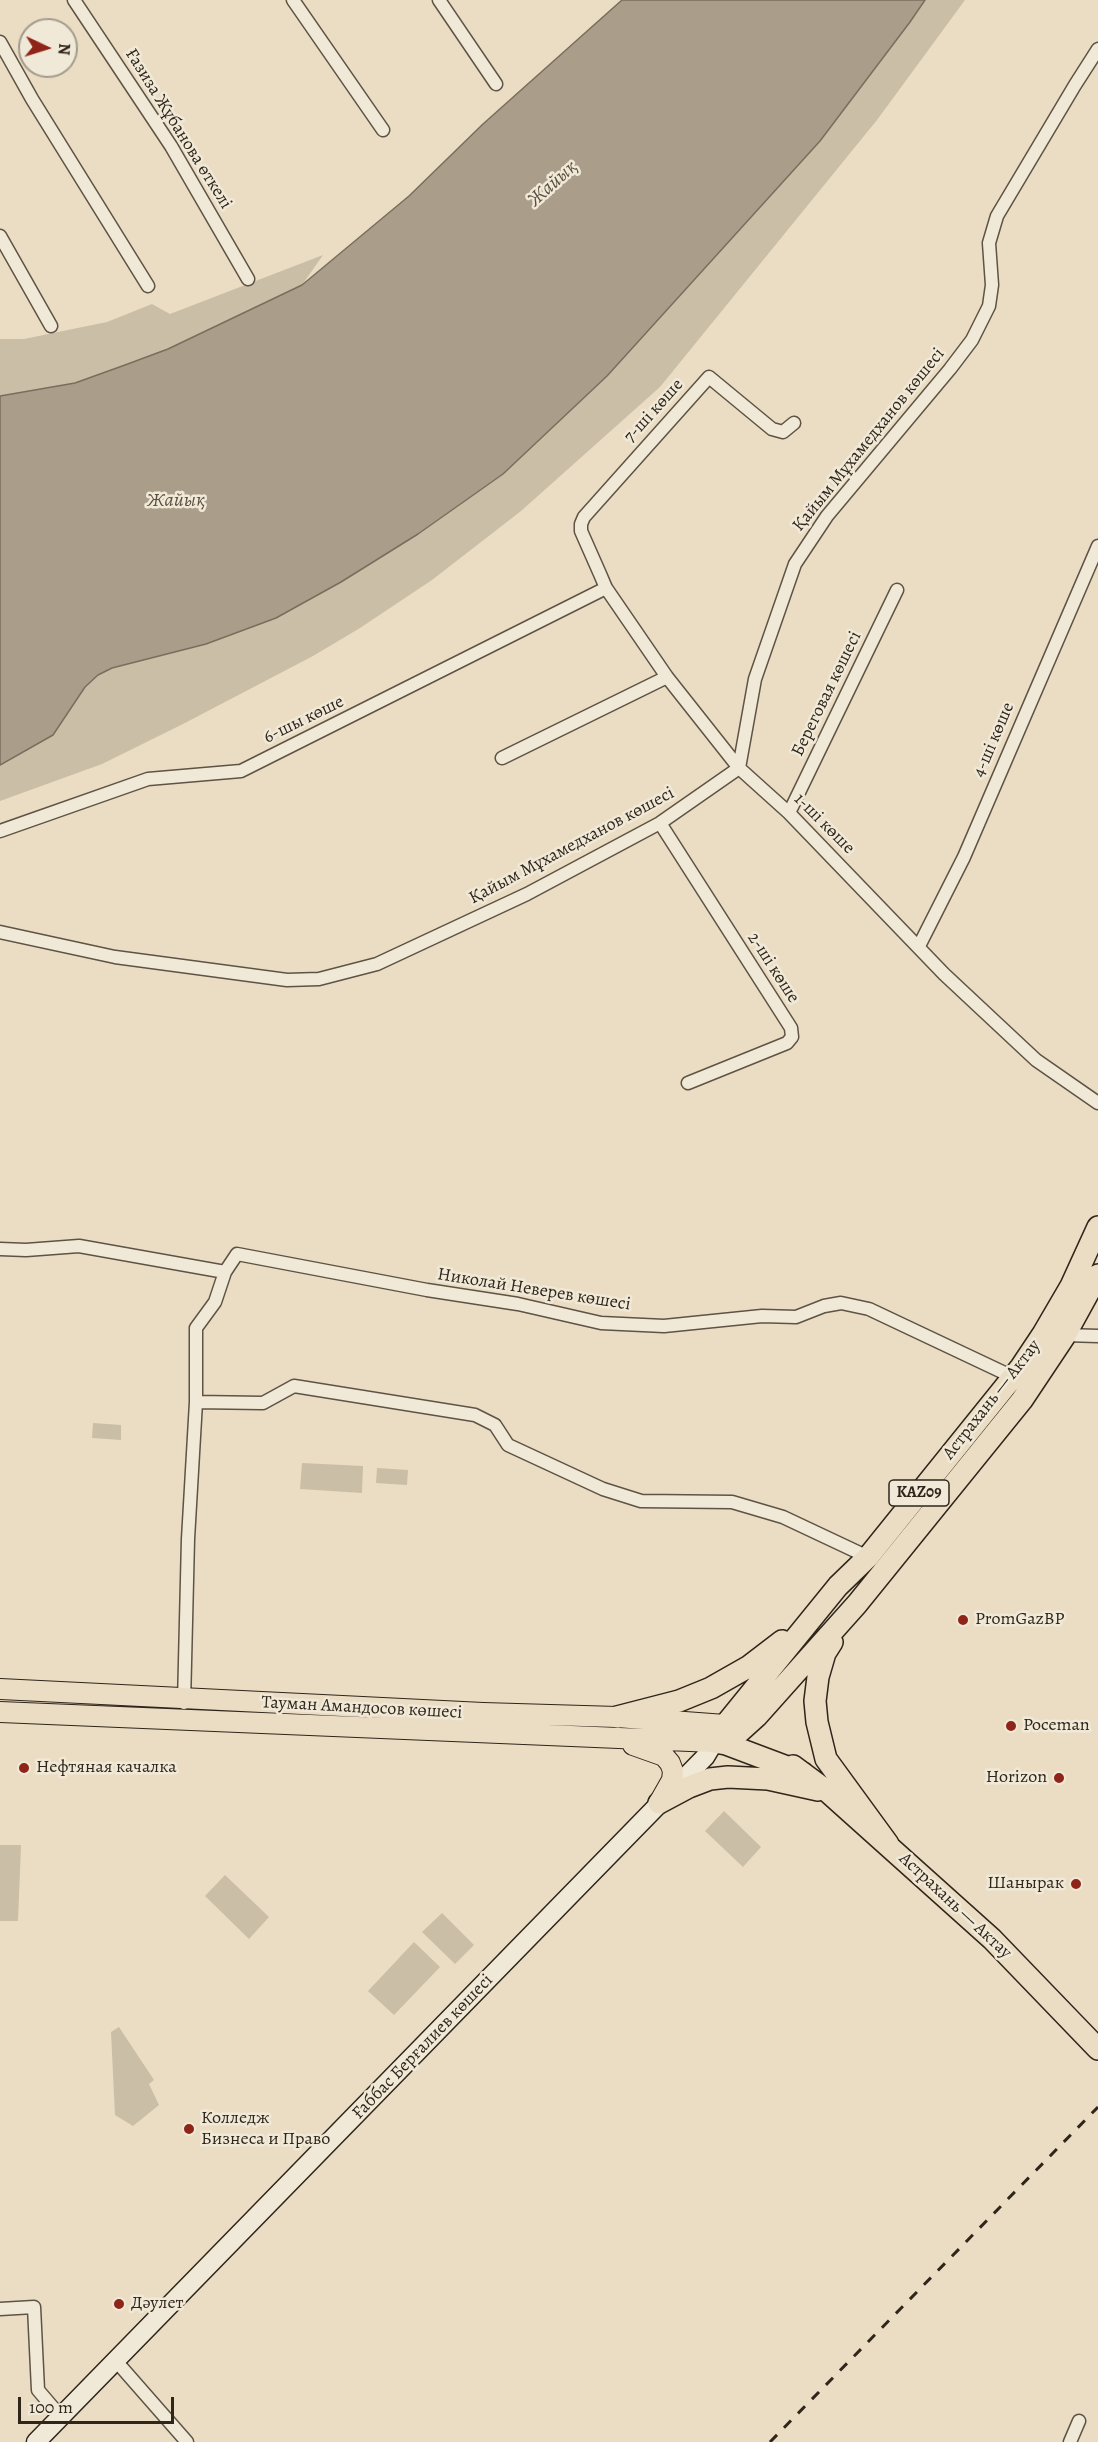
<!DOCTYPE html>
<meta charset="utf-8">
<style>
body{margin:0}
#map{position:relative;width:1098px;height:2442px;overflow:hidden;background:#eaddc3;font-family:Alegreya,serif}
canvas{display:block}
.north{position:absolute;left:18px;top:18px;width:60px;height:60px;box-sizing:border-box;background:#f1e9d8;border:2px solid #a39b8c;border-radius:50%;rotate:94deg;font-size:16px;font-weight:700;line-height:24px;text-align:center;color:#2f251a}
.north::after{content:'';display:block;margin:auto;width:21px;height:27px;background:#8f2418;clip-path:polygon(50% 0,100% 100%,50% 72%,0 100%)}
.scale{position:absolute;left:18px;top:2397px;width:156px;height:27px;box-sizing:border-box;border:3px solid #2f251a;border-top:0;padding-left:8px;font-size:18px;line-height:21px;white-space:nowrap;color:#2f251a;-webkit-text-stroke:4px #f1e9d8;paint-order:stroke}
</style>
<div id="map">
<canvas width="1098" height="2442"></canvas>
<div class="north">N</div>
<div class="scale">100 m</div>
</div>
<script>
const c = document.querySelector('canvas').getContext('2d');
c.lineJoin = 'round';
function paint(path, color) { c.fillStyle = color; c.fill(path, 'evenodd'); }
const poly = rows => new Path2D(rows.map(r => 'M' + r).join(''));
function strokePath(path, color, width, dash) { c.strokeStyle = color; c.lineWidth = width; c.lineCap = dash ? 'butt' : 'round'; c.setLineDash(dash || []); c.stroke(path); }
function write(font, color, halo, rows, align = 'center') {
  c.font = font + ' Alegreya,serif'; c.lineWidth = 5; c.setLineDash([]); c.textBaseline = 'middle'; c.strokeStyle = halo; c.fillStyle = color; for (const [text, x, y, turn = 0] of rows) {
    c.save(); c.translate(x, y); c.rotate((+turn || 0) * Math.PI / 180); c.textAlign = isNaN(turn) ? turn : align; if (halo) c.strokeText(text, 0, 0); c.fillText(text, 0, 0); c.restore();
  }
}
paint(poly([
 [925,0,965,0,877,120,660,387,521,511,432,580,360,628,313,656,183,724,102,764,0,801,0,765,53,735,85,687,98,675,112,668,206,644,276,618,341,582,418,534,503,474,607,376,820,141,910,22],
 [323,255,302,285,168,349,75,383,0,396,0,339,24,339,107,322,152,304,170,314],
 [93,1423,121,1425,121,1440,92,1438],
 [302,1463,363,1466,362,1493,300,1489],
 [377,1468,408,1470,407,1485,376,1483],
 [724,1811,761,1847,743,1867,705,1831],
 [0,1845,21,1845,18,1921,0,1921],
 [225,1875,269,1917,249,1939,205,1896],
 [442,1913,474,1945,455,1964,422,1932],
 [414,1942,440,1967,394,2015,368,1991],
 [119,2027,154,2080,149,2084,159,2105,133,2126,115,2115,111,2032]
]), '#cabea6');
const water = poly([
 [622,0,925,0,910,22,820,141,607,376,503,474,418,534,341,582,276,618,206,644,112,668,98,675,85,687,53,735,0,765,0,396,75,383,125,365,168,349,302,285,409,196,483,124,622,0]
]);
paint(water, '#aa9e8a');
strokePath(water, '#796e5d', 1.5);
const minor = poly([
 [74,0,171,146,248,279],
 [293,0,383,130],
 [439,0,496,84],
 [0,42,32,99,148,286],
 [0,236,51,326],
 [794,423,783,432,772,429,709,377,584,517,581,524,581,531,600,574,606,588,667,677,739,768,789,813,944,974,1036,1060,1098,1103],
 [502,758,667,677],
 [789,813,897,590],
 [660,823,791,1028,792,1037,787,1043,688,1083],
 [0,831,148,779,241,771,606,588],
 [0,932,115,957,287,980,319,979,377,964,527,894,660,823,739,768,755,679,795,564,827,516,950,369,972,340,989,306,992,285,989,243,997,216,1075,85,1098,49],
 [919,946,964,857,1098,546],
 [0,1249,26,1250,79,1246,225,1272],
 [1065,1335,1098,1336],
 [196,1402,263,1403,294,1386,475,1415,495,1425,508,1445,603,1489,641,1501,732,1502,783,1517,868,1557],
 [184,1703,188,1539,196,1402,196,1328,215,1302,225,1272,237,1254,427,1290,518,1304,601,1323,664,1326,762,1316,796,1317,824,1306,841,1303,869,1309,1013,1377],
 [0,2309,34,2307,38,2390,61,2417],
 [116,2361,187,2442],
 [1070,2442,1079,2421]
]);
const secondary = poly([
 [36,2442,705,1757,714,1742]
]);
const primary = poly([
 [0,1689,483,1713,617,1717,725,1725],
 [0,1712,714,1742],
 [633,1745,664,1756,670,1763,673,1771,672,1780,659,1803]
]);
const trunk = poly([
 [832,1642,825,1653,818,1677,815,1701,817,1722,826,1759,888,1844],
 [617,1717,679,1701,711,1688,748,1667,782,1641],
 [726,1744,757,1716,857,1604,1022,1400,1064,1337,1098,1275],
 [793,1766,828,1792,992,1939,1098,2049],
 [803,1773,726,1744,714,1742,725,1725,838,1586,868,1557,1021,1367,1043,1334,1071,1286,1098,1227],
 [659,1803,689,1787,710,1779,728,1777,768,1779,818,1790]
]);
strokePath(minor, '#5e5344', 15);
strokePath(secondary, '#2f251a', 21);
strokePath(primary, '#2f251a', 22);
strokePath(trunk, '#2f251a', 24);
strokePath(minor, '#f1e9d8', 12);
strokePath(secondary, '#f1e9d8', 18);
strokePath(primary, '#eaddc3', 20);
strokePath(trunk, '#eaddc3', 21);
strokePath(poly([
 [770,2442,1098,2107]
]), '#2f251a', 3, [10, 10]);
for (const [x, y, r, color] of [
 [963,1620,6,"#8f2418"],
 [1011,1726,6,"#8f2418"],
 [24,1768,6,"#8f2418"],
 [1059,1778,6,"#8f2418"],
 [1076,1884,6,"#8f2418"],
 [189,2129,6,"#8f2418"],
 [119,2304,6,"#8f2418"]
]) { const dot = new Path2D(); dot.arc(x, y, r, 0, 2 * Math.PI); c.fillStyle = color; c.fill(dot); strokePath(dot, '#f1e9d8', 2); }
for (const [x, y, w] of [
 [919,1493,60]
]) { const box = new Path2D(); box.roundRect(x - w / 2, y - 13, w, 26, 4.5); c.fillStyle = '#f1e9d8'; c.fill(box); strokePath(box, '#2f251a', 1.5); }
write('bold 16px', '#2f251a', null, [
 ["KAZ09",919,1493]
]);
write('18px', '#2f251a', '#f1e9d8', [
 ["Ғазиза Жұбанова өткелі",178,129,58],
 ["7-шi көше",654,411,-48],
 ["Қайым Мұхамедханов көшесi",869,440,-51],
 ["Береговая көшесі",827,694,-64],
 ["6-шы көше",304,720,-26],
 ["4-шi көше",994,740,-67],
 ["1-ші көше",824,824,45],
 ["Қайым Мұхамедханов көшесi",572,846,-28],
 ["2-ші көше",773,968,57],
 ["Николай Неверев көшесі",534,1290,9],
 ["Астрахань — Актау",992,1400,-52],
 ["Тауман Амандосов көшесі",362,1708,3],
 ["Астрахань — Актау",955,1906,43],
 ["Ғаббас Берғалиев көшесі",423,2047,-46]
]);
write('18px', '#2f251a', '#f1e9d8', [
 ["PromGazBP",975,1620],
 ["Poceman",1023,1726],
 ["Нефтяная качалка",36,1768],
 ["Horizon",1047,1778,"right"],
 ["Шанырак",1064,1884,"right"],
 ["Колледж",201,2119],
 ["Бизнеса и Право",201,2140],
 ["Дәулет",131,2304]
], 'left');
write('italic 20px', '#5a4f41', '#f1e9d8', [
 ["Жайық",553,184,-42],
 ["Жайық",176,501]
]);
</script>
